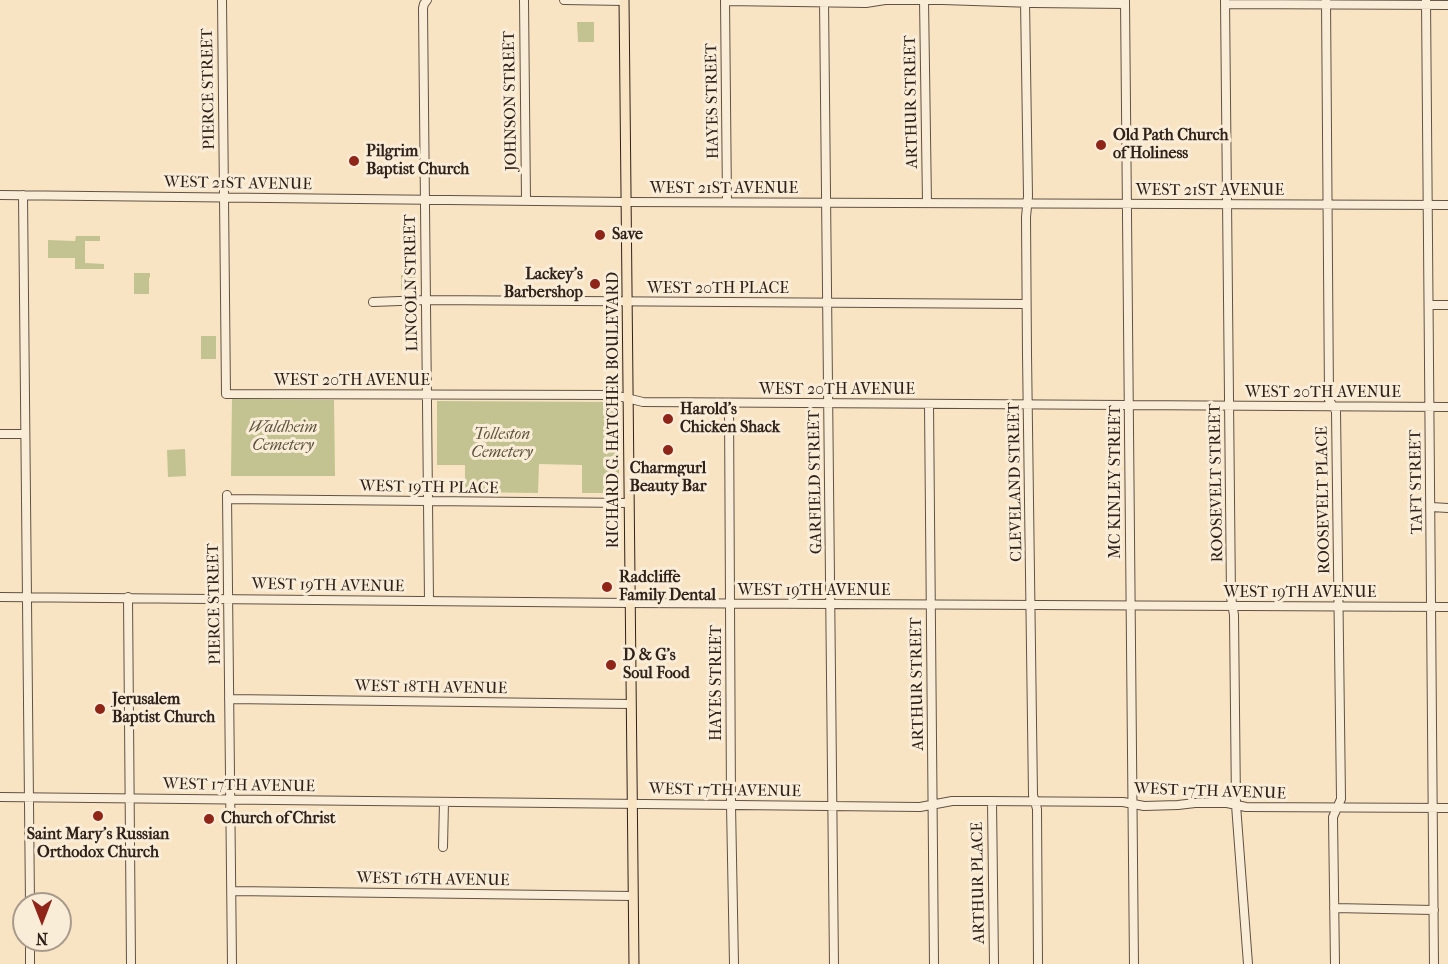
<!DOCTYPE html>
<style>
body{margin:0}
#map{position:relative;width:1448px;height:964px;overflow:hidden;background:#f8e4c3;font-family:"IM FELL French Canon",serif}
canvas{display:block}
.north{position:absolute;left:12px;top:892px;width:60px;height:60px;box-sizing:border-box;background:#faedd8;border:2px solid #a99b8c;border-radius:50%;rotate:180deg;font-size:16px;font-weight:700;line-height:24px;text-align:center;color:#30211a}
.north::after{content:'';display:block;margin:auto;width:21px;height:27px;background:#8f2418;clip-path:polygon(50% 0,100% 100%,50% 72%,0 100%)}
</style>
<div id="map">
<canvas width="1448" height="964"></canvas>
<div class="north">N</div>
</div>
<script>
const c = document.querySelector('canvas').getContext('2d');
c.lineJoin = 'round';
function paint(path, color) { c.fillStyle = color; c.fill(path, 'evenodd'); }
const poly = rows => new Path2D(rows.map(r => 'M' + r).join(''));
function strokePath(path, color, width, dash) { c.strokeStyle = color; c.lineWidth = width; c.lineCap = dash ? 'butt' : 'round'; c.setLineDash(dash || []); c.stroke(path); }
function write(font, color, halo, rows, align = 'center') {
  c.font = font + ' "IM FELL French Canon",serif'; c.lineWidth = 6; c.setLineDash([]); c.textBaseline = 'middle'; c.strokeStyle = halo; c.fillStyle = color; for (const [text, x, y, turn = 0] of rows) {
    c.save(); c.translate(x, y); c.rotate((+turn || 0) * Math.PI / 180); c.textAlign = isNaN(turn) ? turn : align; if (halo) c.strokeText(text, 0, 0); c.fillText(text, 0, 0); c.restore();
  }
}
paint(poly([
 [577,22,594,22,594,42,578,42],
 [76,236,100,236,100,241,85,241,85,263,104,264,104,269,75,269,75,258,48,258,48,240,75,241],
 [134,273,150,273,150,277,149,278,149,294,134,294],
 [401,275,416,275,416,291,401,290],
 [201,336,216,336,216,359,201,359],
 [232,399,334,400,335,476,231,476],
 [437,401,619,402,619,492,616,493,582,493,582,465,539,464,538,493,465,492,465,465,437,465],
 [185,449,186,476,168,477,167,450]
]), '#c2c390');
const minor = poly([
 [222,0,226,394,614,395,643,402,1448,407],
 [427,0,424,4,423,8,429,601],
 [524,0,526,201],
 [564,0,624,1],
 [725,0,727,202],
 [824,0,834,964],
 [924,0,927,203],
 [1025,0,1028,196,1026,217,1027,354,1033,795,1037,809,1038,964],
 [1125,0,1134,964],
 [1225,0,1231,597,1234,615,1236,805,1248,964],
 [1326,0,1329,397,1329,400,1336,411,1341,799,1333,817,1335,964],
 [1426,0,1434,964],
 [725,1,866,3,885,0,943,0,1033,3,1125,4],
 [1225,4,1448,5],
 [0,195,627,202,1448,205],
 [23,195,30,904],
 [373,302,426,300,1026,304],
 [1429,305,1448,305],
 [729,403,731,805,734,964],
 [929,404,934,964],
 [0,434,25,434],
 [227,495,232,964],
 [227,499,629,503],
 [1431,507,1448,508],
 [0,597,630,603,1448,607],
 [128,597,131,964],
 [229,699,631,704],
 [0,797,920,807,952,801,986,801,1123,802,1144,806,1178,805,1195,803,1227,803,1246,807,1448,808],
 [992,801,994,964],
 [443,847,444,802],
 [232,891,633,896],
 [1334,908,1434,910],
 [30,940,30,964]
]);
const major = poly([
 [624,0,634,964]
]);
strokePath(minor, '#625244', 10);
strokePath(major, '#30211a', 11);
strokePath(minor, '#faedd8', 8);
strokePath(major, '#f8e4c3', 9);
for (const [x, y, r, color] of [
 [1101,145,6,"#8f2418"],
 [354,161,6,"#8f2418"],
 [600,235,6,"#8f2418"],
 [595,284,6,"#8f2418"],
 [668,419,6,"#8f2418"],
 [668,450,6,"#8f2418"],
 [607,587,6,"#8f2418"],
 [611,665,6,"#8f2418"],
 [100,709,6,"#8f2418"],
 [98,816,6,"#8f2418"],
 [209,819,6,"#8f2418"]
]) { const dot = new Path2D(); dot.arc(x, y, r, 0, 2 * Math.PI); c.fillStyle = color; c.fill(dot); strokePath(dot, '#faedd8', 2); }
write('16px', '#30211a', '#faedd8', [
 ["PIERCE STREET",209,89,-91],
 ["JOHNSON STREET",511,101,-91],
 ["HAYES STREET",713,101,-91],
 ["ARTHUR STREET",912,102,-91],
 ["WEST 21ST AVENUE",238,184,1],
 ["WEST 21ST AVENUE",724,189],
 ["WEST 21ST AVENUE",1210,191],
 ["LINCOLN STREET",412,283,-91],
 ["WEST 20TH PLACE",718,289],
 ["WEST 20TH AVENUE",352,381],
 ["WEST 20TH AVENUE",837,390],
 ["WEST 20TH AVENUE",1323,393],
 ["RICHARD G. HATCHER BOULEVARD",614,410,-90],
 ["GARFIELD STREET",816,482,-91],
 ["CLEVELAND STREET",1016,482,-91],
 ["MC KINLEY STREET",1116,482,-90],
 ["TAFT STREET",1417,482,-91],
 ["ROOSEVELT STREET",1217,483,-91],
 ["WEST 19TH PLACE",429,488,1],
 ["ROOSEVELT PLACE",1324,500,-91],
 ["WEST 19TH AVENUE",328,586,1],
 ["WEST 19TH AVENUE",814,591],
 ["WEST 19TH AVENUE",1300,593],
 ["PIERCE STREET",215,604,-91],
 ["HAYES STREET",717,683,-90],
 ["ARTHUR STREET",918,684,-91],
 ["WEST 18TH AVENUE",431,688,1],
 ["WEST 17TH AVENUE",239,786,1],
 ["WEST 17TH AVENUE",725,791,1],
 ["WEST 17TH AVENUE",1210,792,2],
 ["WEST 16TH AVENUE",433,880,1],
 ["ARTHUR PLACE",979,883,-91]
]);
write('bold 16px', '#30211a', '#faedd8', [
 ["Old Path Church",1113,136],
 ["of Holiness",1113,154],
 ["Pilgrim",366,152],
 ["Baptist Church",366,170],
 ["Save",612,235],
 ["Lackey's",583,275,"right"],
 ["Barbershop",583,293,"right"],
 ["Harold's",680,410],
 ["Chicken Shack",680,428],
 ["Charmgurl",668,469,"center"],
 ["Beauty Bar",668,487,"center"],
 ["Radcliffe",619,578],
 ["Family Dental",619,596],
 ["D & G's",623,656],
 ["Soul Food",623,674],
 ["Jerusalem",112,700],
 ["Baptist Church",112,718],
 ["Church of Christ",221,819],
 ["Saint Mary's Russian",98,835,"center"],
 ["Orthodox Church",98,853,"center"]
], 'left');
write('italic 16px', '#5c523d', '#faedd8', [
 ["Waldheim",283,428],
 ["Cemetery",283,446],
 ["Tolleston",502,435],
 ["Cemetery",502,453]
]);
</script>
